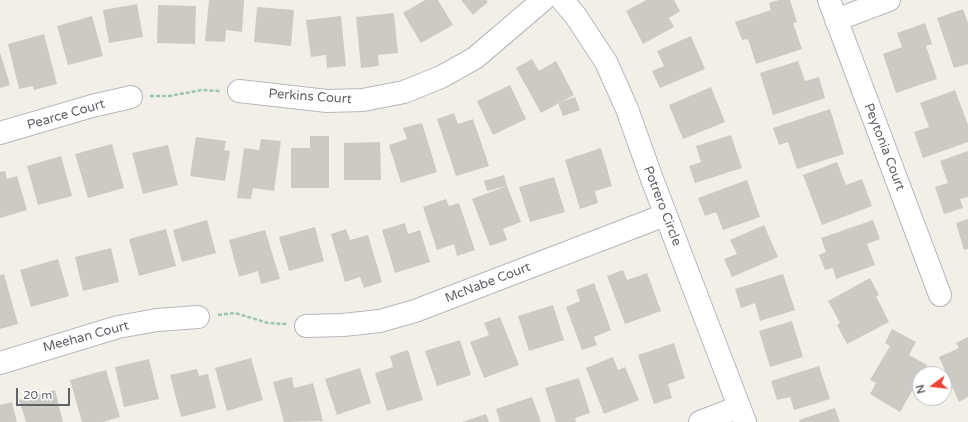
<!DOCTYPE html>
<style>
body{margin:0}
#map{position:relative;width:968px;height:422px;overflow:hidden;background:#f1efe8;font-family:"Varela Round",sans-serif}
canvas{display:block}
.north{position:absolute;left:912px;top:366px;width:40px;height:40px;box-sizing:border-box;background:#fff;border:1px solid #bfc1c3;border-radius:50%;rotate:255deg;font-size:11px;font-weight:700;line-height:16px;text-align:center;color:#5f6368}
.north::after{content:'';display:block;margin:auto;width:14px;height:18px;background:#ea4335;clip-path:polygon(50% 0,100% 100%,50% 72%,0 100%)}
.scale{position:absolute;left:16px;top:388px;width:54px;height:18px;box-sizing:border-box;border:2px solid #5f6368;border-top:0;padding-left:5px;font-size:12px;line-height:14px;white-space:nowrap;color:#5f6368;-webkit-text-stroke:3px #fff;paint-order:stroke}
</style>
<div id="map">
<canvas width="968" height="422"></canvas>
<div class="north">N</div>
<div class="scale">20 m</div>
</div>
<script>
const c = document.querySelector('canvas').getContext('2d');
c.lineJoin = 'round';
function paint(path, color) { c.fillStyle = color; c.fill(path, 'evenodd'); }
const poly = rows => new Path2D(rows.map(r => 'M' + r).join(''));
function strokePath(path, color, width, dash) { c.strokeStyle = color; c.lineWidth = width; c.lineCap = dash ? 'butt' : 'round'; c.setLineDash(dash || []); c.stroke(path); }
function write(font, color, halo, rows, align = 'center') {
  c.font = font + ' "Varela Round",sans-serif'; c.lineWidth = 3.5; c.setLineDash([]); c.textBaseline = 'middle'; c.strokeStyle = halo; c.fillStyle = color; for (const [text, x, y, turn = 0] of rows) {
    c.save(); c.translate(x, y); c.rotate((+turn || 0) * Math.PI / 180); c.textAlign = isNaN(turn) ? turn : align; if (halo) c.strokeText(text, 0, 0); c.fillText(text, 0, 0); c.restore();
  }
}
paint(poly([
 [209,0,244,0,242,32,226,30,225,42,205,41],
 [425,0,438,0,453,25,421,43,403,13],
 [461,0,486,0,488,2,473,15],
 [646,0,674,0,680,11,669,18,674,27,643,44,626,11],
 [779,0,790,0,797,22,793,23,802,49,756,64,748,39,742,40,735,22,771,10,769,3],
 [137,4,143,37,109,43,103,10],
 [158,5,196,6,195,44,157,43],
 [257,7,294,10,291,46,254,42],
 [963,9,968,23,968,64,954,68,937,18],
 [394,13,398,53,378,55,379,66,361,68,356,17],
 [92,16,103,56,68,65,57,26],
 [341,16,346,66,327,68,326,55,311,57,306,20],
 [925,23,932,44,926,46,937,79,896,93,883,54,902,47,897,33],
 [44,34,57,84,34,90,33,86,19,89,8,44],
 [691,36,705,69,660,88,652,71,664,66,657,51],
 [0,52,10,85,0,88],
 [532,59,539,71,556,61,574,95,541,113,516,68],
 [798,61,805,81,819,77,825,98,773,115,760,73],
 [510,85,526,119,493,135,477,101],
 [711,87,725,122,683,139,669,105],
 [955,90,968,125,968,142,923,158,914,132,929,127,920,103],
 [575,97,580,110,563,116,558,103],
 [830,109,844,154,797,169,788,142,779,145,773,128],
 [454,113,458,124,473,119,489,166,456,176,437,119],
 [422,123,437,172,401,183,389,145,407,139,403,128],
 [731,135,742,168,695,183,689,166,701,162,696,146],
 [310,136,329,136,329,188,291,188,291,148,310,148],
 [196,137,226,141,224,150,230,151,225,181,190,176],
 [261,139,281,141,274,191,253,188,251,199,237,198,244,148,259,150],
 [380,142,381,180,344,180,344,143],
 [112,144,124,188,88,198,75,154],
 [168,145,178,185,143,194,132,153],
 [601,148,612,186,595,191,598,203,580,209,565,160],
 [968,151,968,197,960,199,963,208,944,214,935,187,948,183,940,161],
 [61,156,72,196,38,205,27,166],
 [837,162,846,185,862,179,872,206,822,225,803,175],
 [5,171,7,179,17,176,27,210,0,218,0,172],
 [504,175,507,186,487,191,484,181],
 [554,177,565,212,530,222,519,187],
 [747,180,760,217,723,230,716,212,705,216,698,198],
 [507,186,521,222,503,229,507,240,490,246,472,199],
 [446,199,449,206,459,203,475,250,457,256,454,244,437,250,423,207],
 [968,219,968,249,964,250,956,223],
 [207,220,216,253,182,262,173,230],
 [873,220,880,239,867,244,875,265,836,279,833,268,825,270,819,255,826,252,821,238],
 [405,223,408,234,420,230,430,262,395,273,382,230],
 [764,225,778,257,732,277,724,259,737,254,730,240],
 [315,227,324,261,289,271,279,237],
 [166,229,176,266,139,276,129,239],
 [346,229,350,240,368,235,382,282,364,288,360,277,345,282,331,234],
 [265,230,280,279,261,284,258,271,239,277,229,240],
 [111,248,119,282,83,291,75,257],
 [58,259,69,296,31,307,20,270],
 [623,270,627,280,647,273,661,311,625,324,607,276],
 [4,274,18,324,0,329,0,275],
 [783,274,795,310,760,321,755,303,741,308,735,289],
 [870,278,879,295,876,296,889,322,847,344,837,325,840,323,828,301],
 [594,283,611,330,594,337,597,345,582,350,566,307,580,301,576,290],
 [553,305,564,340,529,351,518,316],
 [500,317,519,365,484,378,470,342,489,335,484,323],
 [792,321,803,357,770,367,759,331],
 [892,329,916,342,909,355,927,365,922,374,920,374,920,377,900,412,870,394,876,383,870,380,890,346,885,343],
 [968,337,968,397,959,402,939,357,959,348,956,343],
 [460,340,471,375,437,386,425,351],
 [674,343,685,378,668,384,672,398,654,404,638,355],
 [408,350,423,400,387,411,375,373,393,367,390,356],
 [613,357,618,370,625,367,639,400,604,414,586,368],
 [251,358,263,400,227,411,215,368],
 [149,359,159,399,124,407,115,367],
 [819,366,830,399,794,410,790,397,777,400,771,381],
 [360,368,371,403,337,415,325,379],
 [197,369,199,376,208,374,216,408,181,417,170,375],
 [106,370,120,417,103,422,82,422,70,380],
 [292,377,294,388,313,383,323,421,284,422,273,382],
 [579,378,590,413,575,418,576,422,556,422,545,388],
 [55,390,63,422,26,422,19,400],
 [532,397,541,422,500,422,496,409],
 [12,402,17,422,0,422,0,405],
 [835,408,840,422,799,422,799,420],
 [486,414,489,422,462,422]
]), '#cccac5');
const minor = poly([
 [562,0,575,15,606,62,627,109,652,179,745,422],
 [829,0,940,295],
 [836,20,889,0],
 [239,91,327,101,363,100,404,92,441,77,475,58,543,0],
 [0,133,92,106,131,97],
 [306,326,343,325,380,321,415,311,665,215],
 [0,363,118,327,157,320,198,317],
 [700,422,739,407]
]);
strokePath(minor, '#b5b8bc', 24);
strokePath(poly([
 [150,96,169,96,202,90,220,91],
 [218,315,235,313,268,323,287,324]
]), '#9cc7a9', 2.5, [4, 2]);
strokePath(minor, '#fff', 22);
write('13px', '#5f6368', '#fff', [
 ["Perkins Court",310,97,4],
 ["Pearce Court",66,115,-16],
 ["Peytonia Court",884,147,69],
 ["Potrero Circle",662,206,69],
 ["McNabe Court",488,283,-21],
 ["Meehan Court",86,337,-15]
]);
</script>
